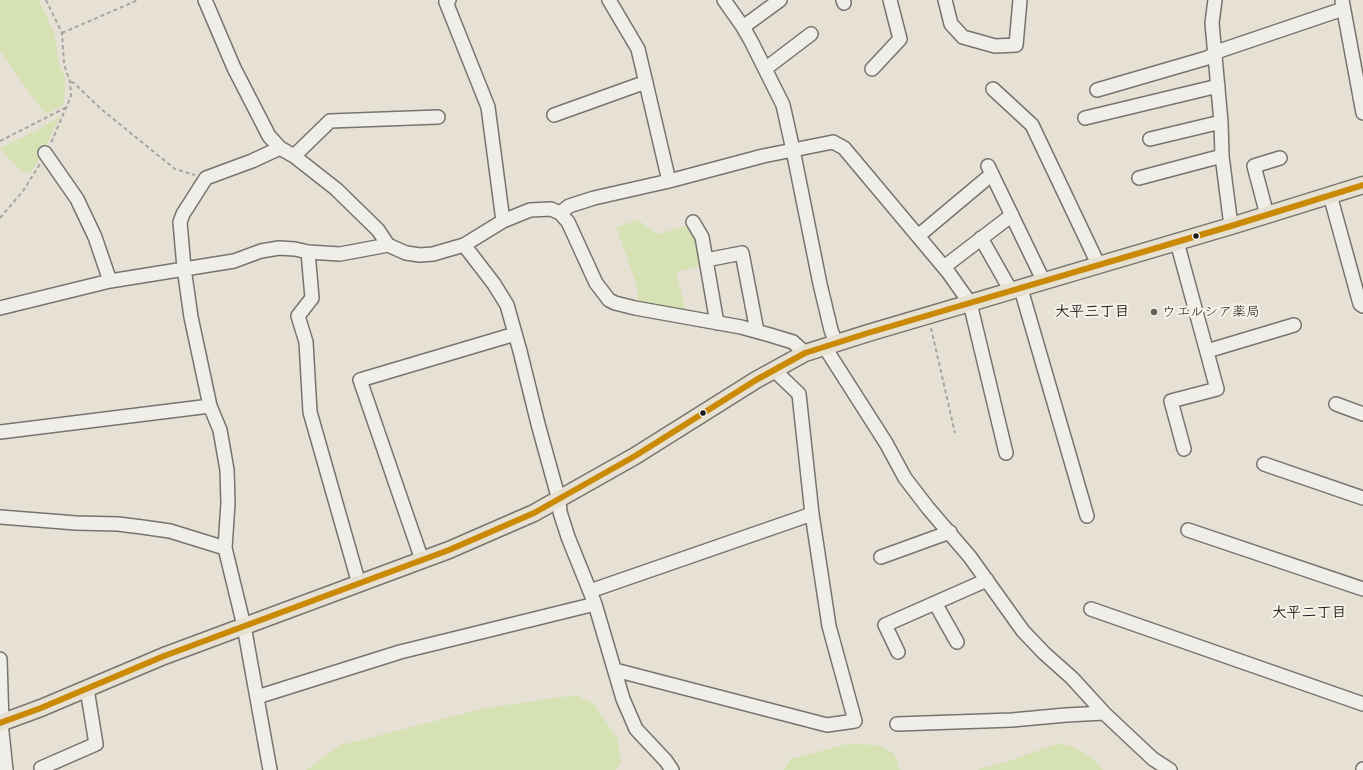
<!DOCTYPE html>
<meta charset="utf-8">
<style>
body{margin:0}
canvas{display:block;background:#e7e0d5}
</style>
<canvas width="1363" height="770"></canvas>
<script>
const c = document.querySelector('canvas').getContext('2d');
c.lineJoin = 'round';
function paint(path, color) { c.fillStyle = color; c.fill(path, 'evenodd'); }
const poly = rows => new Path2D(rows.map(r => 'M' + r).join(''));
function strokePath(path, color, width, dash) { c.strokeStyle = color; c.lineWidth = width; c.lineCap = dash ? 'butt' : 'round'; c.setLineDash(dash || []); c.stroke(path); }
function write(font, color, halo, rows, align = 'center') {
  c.font = font + ' "Shantell Sans","Klee One",sans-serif'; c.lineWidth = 4; c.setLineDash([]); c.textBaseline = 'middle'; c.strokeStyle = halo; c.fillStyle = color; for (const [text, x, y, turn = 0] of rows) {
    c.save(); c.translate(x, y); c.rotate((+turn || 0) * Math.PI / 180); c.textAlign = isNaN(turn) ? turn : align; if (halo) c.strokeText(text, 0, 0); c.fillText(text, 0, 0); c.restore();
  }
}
paint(poly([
 [0,0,39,0,55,36,59,64,65,78,65,96,62,106,49,113,44,113,0,51],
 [60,116,41,157,30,173,20,170,0,148,39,129],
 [638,220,658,234,689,225,704,265,676,272,687,315,638,306,637,286,616,227],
 [576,695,594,704,618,739,621,763,615,770,306,770,341,745,486,708],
 [1059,743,1075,748,1095,760,1103,770,977,770,1012,760],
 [847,744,877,745,894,753,900,770,783,770,791,759]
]), '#d6e1b4');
const minor = poly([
 [205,0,234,68,269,136,280,148,294,156,336,189,378,230,388,245,406,253,420,255,433,254,464,245,503,221,530,210,551,209,560,213,568,222,596,283,609,300,615,303,635,308,741,327,770,335,793,342,805,353],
 [449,0,446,2,488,107,503,221],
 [609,0,638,49,669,181],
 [724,0,743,27,751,41,783,105,793,150,820,284,831,330,836,343],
 [843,0,844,3],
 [945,0,951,24,963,37,995,46,1016,45,1020,0],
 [1215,0,1212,23,1221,122,1222,156,1231,226],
 [1342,0,1363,113],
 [743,27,780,0],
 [765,69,811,34],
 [872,69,900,39,890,0],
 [993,89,1032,125,1099,266],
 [1097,90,1207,58,1222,50,1343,9],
 [554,115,646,82],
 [1085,118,1218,86],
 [1150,139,1221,122],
 [45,153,77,199,95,237,110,281],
 [294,156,330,121,438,117],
 [988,166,1044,282],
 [1139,178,1222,156],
 [1330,195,1360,304,1363,306],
 [560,213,569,206,594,198,669,181,763,156,833,142,844,148,948,272,970,303,1006,453],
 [1267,215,1254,166,1280,158],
 [693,222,702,237,717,323],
 [918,236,992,174],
 [981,238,1011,291],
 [1177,242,1217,389,1171,401,1184,449],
 [464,245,494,284,507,305,520,351,538,424,559,500,560,512,568,537,595,604,623,699,636,729,666,761,672,770],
 [308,252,312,298,298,316,306,342,310,412,359,584],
 [706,260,742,253,757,331],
 [944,267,1012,215],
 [1021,289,1087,516],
 [0,308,110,281,234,261,261,251,279,248,295,249,308,252,340,254,388,245],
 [824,346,886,443,905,478,928,508,970,557,1023,631,1044,653,1072,678,1104,713,1153,759,1170,770],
 [1207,351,1294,325],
 [1336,404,1363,414],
 [0,432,210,406],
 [1264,464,1363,498],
 [0,517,76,523,118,524,142,527,170,531,225,548],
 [1188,530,1363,589],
 [881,557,950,532],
 [422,560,360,380,515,334],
 [590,591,812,514],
 [935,603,957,642],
 [1091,609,1363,704],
 [898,652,885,625,987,580],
 [0,659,2,723],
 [615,670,827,725,855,721,829,626,812,514,799,394,774,370],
 [257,697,400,652,595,604],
 [1,723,6,770],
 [897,724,1012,720,1066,715,1104,713],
 [41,768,96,744,87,689],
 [270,770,244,626,225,548,228,503,227,470,220,430,210,406,191,317,184,268,180,222,183,214,206,178,252,161,280,148],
 [1363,770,1363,769]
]);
const major = poly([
 [0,723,41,708,164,656,449,550,534,513,635,456,756,380,805,353,868,333,1231,226,1363,185]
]);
strokePath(minor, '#77746f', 16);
strokePath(major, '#77746f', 19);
strokePath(poly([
 [46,0,62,33,64,64,70,82,71,96,51,143],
 [62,33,138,0],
 [71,82,74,83,101,109,175,169,195,175],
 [0,141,67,107],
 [0,218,23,191,40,164],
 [931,328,955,433]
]), '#a7a5a2', 2, [4, 3]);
strokePath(minor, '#f0eee9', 13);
strokePath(major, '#e6e1d2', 16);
strokePath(poly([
 [0,723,41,708,164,656,449,550,534,513,635,456,756,380,805,353,868,333,1231,226,1363,185]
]), '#cb8a06', 6);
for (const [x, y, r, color] of [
 [1196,236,3.5,"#1c1c1c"],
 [1154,312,4,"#63615d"],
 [703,413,3.5,"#1c1c1c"]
]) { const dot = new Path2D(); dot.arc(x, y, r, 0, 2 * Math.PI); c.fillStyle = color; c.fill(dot); strokePath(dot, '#f7f3e8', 1.5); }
write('14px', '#1c1c1c', '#f7f3e8', [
 ["ウエルシア薬局",1162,312]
], 'left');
write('bold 15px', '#1c1c1c', '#f7f3e8', [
 ["大平三丁目",1092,312],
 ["大平二丁目",1309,613]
]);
</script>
